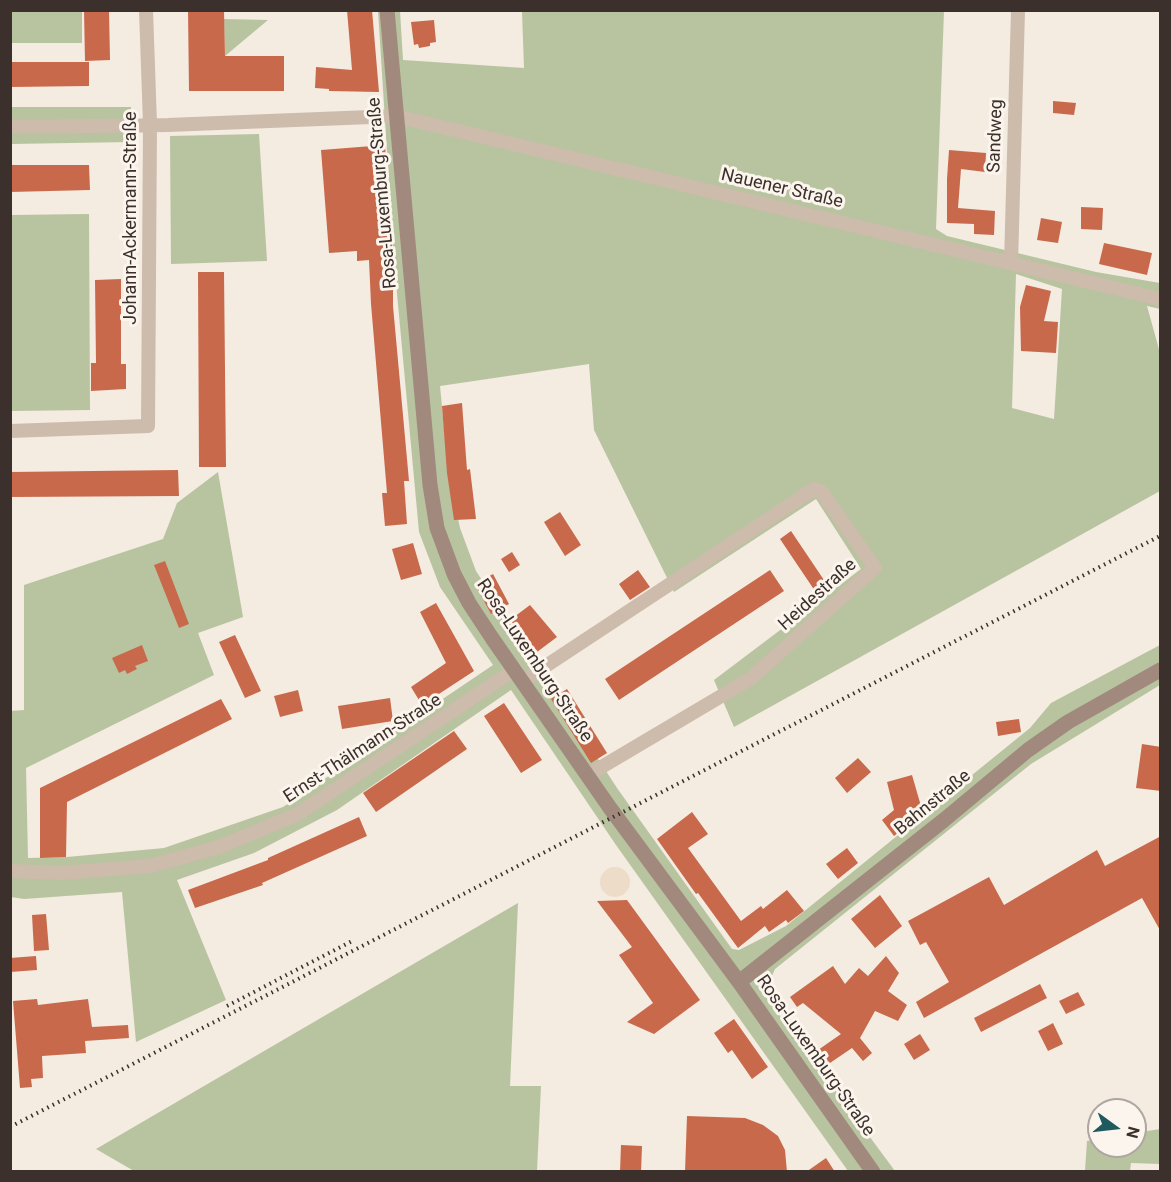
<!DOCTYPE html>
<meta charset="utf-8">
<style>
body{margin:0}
#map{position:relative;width:1171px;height:1182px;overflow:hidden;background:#f4ebe1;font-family:Roboto,sans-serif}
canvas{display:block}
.frame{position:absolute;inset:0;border:12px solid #3b302b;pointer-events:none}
.north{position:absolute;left:1087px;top:1098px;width:60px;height:60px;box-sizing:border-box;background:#fbf5ee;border:2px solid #aea6a0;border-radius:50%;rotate:105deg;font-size:16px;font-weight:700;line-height:24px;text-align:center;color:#3b302b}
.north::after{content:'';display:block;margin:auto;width:21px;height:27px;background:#1f5a5e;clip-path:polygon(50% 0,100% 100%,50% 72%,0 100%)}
</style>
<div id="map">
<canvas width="1171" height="1182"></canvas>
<div class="frame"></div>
<div class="north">N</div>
</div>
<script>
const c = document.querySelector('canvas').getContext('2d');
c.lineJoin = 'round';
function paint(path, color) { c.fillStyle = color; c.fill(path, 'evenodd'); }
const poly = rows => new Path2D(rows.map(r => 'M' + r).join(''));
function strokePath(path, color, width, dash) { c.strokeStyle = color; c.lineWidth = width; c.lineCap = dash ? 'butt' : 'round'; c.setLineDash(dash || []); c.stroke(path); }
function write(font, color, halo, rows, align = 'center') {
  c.font = font + ' Roboto,sans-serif'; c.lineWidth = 6; c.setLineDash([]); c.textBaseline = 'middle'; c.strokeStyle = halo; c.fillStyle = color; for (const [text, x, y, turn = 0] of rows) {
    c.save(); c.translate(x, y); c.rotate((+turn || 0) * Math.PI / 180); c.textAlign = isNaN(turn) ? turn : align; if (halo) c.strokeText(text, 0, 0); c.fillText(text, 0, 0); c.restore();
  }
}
paint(poly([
 [11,10,82,11,82,43,11,43],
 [378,11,400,11,403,60,524,68,522,11,944,11,936,229,947,236,1096,272,1160,283,1160,309,1147,306,1160,353,1160,491,734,727,714,680,861,569,816,499,674,592,594,430,589,364,440,386,448,470,460,528,476,571,617,788,732,949,739,950,786,926,1030,728,1051,703,1160,645,1160,685,1031,764,775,969,764,994,895,1171,848,1171,616,845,511,690,337,810,254,853,177,880,226,1000,136,1042,122,892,24,899,11,897,10,711,24,710,24,585,163,539,177,503,218,472,243,617,198,633,214,675,26,768,28,858,67,857,164,848,283,807,493,665,440,587,419,532,394,261],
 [1016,274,1062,289,1054,419,1012,408],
 [224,19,268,20,225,56],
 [10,107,131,107,131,142,11,144],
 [259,134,267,261,171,264,170,136],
 [89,214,90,410,11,411,11,215],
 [518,903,510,1086,541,1086,537,1171,134,1171,96,1149],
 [1160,1129,1160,1164,1131,1163,1130,1171,1085,1171,1087,1141,1099,1139,1099,1146,1135,1146,1135,1133]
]), '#b8c4a0');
paint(poly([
 '600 882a15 15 0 1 1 30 0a15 15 0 1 1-30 0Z'
]), '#ecdcc8');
paint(poly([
 [84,10,109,10,110,60,85,61],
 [188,10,224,10,225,56,284,56,284,91,189,91],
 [347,10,372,10,379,92,329,91,329,89,315,88,316,67,352,70],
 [434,20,436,42,430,43,430,46,419,48,418,44,414,45,411,22],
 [10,62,89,62,89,86,10,87],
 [1053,101,1076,103,1074,115,1053,113],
 [385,145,393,256,393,306,409,481,404,481,407,524,385,526,382,493,387,493,371,304,369,260,357,261,357,251,329,253,321,150],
 [949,150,986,153,985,172,961,169,958,208,995,211,994,235,974,234,974,224,947,223,947,179],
 [10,165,89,165,90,190,10,192],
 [1081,207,1103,208,1102,230,1081,229],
 [1041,218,1062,222,1058,243,1037,240],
 [1104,243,1152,253,1147,275,1099,264],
 [198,272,224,272,226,467,199,467],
 [121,279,121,364,126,364,126,389,91,391,91,363,96,363,95,280],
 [1026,285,1051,291,1044,321,1058,322,1056,353,1021,351,1020,307],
 [462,403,467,470,470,469,476,519,454,520,447,473,442,406],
 [178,470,179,496,10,497,10,472],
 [560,512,581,545,565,556,544,522],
 [791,531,826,583,815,591,780,539],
 [413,543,422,574,401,580,392,549],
 [512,552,520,565,509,572,501,559],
 [165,561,189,624,179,628,154,565],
 [638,570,650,587,630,600,619,584],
 [770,570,784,591,619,700,605,679],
 [493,574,509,604,491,614,475,584],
 [436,603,474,671,422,705,411,687,446,663,420,612],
 [530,605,557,637,537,652,510,620],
 [235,635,261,691,245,698,219,642],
 [142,645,148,661,135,666,137,669,127,674,125,670,119,673,112,658],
 [567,689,607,753,591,763,551,699],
 [298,690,303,711,280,717,274,696],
 [390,698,393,721,342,729,338,706],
 [221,699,232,719,67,802,66,857,40,858,40,788],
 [504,703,542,760,521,773,484,716],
 [1019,719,1021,732,998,736,996,722],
 [454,731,467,749,376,812,363,793],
 [1142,744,1161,747,1161,791,1136,788],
 [858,758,871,772,847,793,835,778],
 [912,775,923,813,894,836,882,820,894,810,887,782],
 [692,812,708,834,688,848,741,921,761,906,763,909,787,890,804,911,788,923,786,920,769,932,765,926,738,948,698,893,696,894,657,839],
 [359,817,367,836,262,883,263,885,195,908,188,890,268,860,268,858],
 [1161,836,1161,932,1142,898,924,1018,916,1002,949,982,926,942,920,945,908,921,989,877,1004,905,1097,850,1105,866],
 [847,848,858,863,838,879,826,864],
 [880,895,902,926,875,948,851,919],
 [627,900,700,1000,654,1034,627,1022,653,1003,619,955,632,947,597,901],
 [46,914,49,950,34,951,32,915],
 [36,956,37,970,10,972,10,958],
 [886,956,899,973,888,991,907,1005,898,1021,875,1011,860,1038,872,1053,863,1061,852,1048,827,1065,836,1079,827,1085,808,1057,841,1034,803,1003,797,1007,790,997,833,966,845,984,859,968,868,976],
 [1040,984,1047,998,981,1032,974,1018],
 [1078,992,1085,1005,1066,1014,1059,1001],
 [37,999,38,1005,88,999,92,1027,128,1025,129,1038,85,1041,86,1053,42,1056,43,1078,31,1079,32,1087,20,1088,13,1001],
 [734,1019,768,1067,752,1079,732,1050,728,1053,714,1033],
 [1053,1023,1063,1044,1048,1051,1038,1031],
 [920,1034,930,1050,914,1060,904,1044],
 [687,1116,745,1118,763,1125,778,1136,785,1150,787,1172,685,1172],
 [621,1145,642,1146,641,1172,620,1172],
 [826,1158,835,1172,806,1172]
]), '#c8694b');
strokePath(poly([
 [10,127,168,125,396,116,1160,299],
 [1011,263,1018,10],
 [10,431,148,426,150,124,146,10],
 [523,681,814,489,821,491,875,568,750,679,588,775],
 [10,871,62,873,150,866,219,847,298,814,516,669]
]), '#cdbbac', 14);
strokePath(poly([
 [387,10,430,485,437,528,454,574,469,603,492,638,610,808,739,982,873,1172],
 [739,982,944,820,1028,750,1068,722,1160,670]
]), '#a18a7d', 15);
strokePath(poly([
 [227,1006,354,940],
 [10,1127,1160,536]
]), '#3b302b', 4, [1.5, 4.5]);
write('18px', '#3b302b', '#fbf5ee', [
 ["Sandweg",996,136,-88],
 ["Nauener Straße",782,189,13],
 ["Rosa-Luxemburg-Straße",383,193,-95],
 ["Johann-Ackermann-Straße",131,218,-90],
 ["Heidestraße",818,595,-42],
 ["Rosa-Luxemburg-Straße",534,661,56],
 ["Ernst-Thälmann-Straße",363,749,-33],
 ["Bahnstraße",933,803,-39],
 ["Rosa-Luxemburg-Straße",815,1056,55]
]);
</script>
